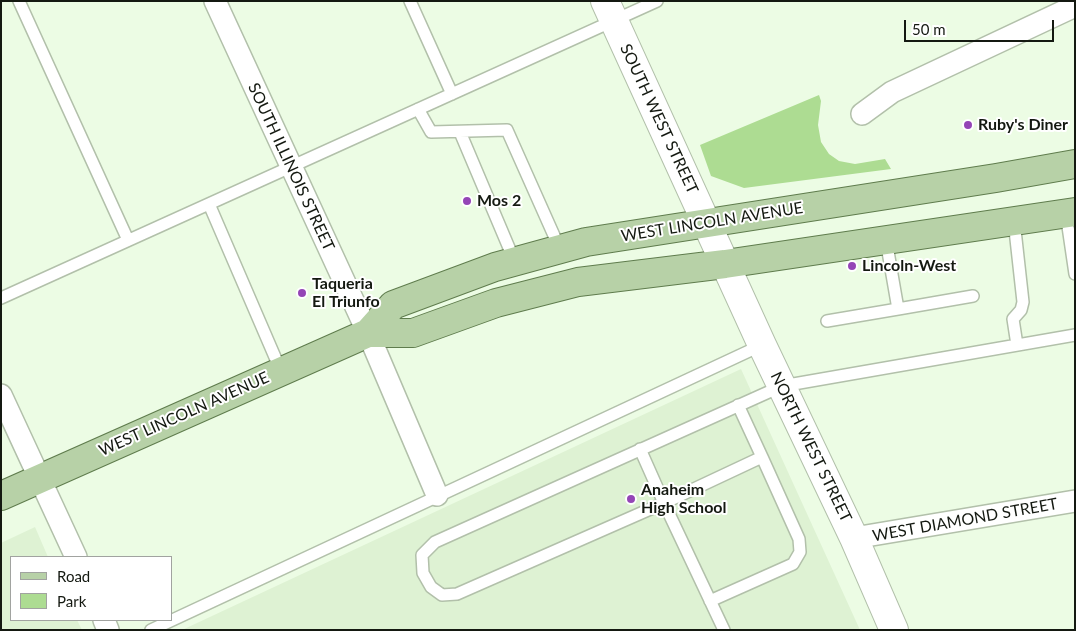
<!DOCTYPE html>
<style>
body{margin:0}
#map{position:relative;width:1076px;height:631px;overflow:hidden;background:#ecfce4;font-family:Lato,sans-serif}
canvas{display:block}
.frame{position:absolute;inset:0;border:2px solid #141911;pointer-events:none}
.legend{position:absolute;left:10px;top:556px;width:162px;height:65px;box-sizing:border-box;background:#fff;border:1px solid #a1a3a0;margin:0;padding:6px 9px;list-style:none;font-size:15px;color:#141911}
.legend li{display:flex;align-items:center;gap:10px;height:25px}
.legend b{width:25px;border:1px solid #a1a3a0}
.scale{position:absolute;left:904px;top:20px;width:150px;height:22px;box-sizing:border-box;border:2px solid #141911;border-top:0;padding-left:6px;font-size:15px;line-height:18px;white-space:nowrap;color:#141911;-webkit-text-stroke:4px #fff;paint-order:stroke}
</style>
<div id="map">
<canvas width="1076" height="631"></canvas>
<div class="frame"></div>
<ul class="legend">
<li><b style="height:6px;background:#b7d1a7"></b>Road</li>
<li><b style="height:14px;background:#addc92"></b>Park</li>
</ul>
<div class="scale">50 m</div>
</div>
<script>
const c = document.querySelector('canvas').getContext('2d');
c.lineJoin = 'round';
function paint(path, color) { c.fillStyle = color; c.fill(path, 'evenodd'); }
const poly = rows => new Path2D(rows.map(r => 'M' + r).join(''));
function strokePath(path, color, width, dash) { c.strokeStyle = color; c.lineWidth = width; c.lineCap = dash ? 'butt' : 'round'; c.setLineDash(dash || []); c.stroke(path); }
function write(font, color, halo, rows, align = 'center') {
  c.font = font + ' Lato,sans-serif'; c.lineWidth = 4; c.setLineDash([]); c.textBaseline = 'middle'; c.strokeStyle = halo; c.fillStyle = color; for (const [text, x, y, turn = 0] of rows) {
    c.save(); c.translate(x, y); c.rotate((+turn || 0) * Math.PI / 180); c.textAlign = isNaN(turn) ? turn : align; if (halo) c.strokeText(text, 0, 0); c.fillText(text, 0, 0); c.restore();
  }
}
paint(poly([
 [741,369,860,630,182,630],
 [35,527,48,557,11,557,11,620,77,620,82,630,1,630,1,543]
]), '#def2d3');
paint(poly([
 [819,95,821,101,818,125,821,142,829,154,839,161,855,164,885,159,891,169,744,188,711,176,700,145]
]), '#addc92');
const lane = poly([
 [19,1,128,240],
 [410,1,452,94],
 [418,109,431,132,507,130,560,249],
 [460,132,515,262],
 [209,204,281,371],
 [1066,213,1075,274],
 [1014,221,1023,302,1021,310,1013,319,1017,345],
 [1,298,657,1],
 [898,309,973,296],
 [827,321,898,309,886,240],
 [640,449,664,503,762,457,738,405],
 [710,601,793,564,800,552,799,539,762,457],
 [151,630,762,345],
 [724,630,664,503,457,594,442,595,431,587,423,573,422,555,435,542,782,386,1075,335]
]);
const street = poly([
 [215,1,368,333,437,495],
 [862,114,892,92,1075,6],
 [1,395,76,557],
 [854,538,1075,501],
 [104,620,108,630]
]);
const secondary = poly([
 [605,1,762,345,854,538,894,630]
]);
const primary = poly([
 [368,333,413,333,496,303,578,282,725,264,1075,212],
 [1,496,368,333,393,305,495,267,586,242,996,178,1075,164]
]);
strokePath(lane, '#b2c0aa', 14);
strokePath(street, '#b2c0aa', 24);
strokePath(secondary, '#b2c0aa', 30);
strokePath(primary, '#5f7c4d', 30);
strokePath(lane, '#fff', 11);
strokePath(street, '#fff', 21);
strokePath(secondary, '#fff', 28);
strokePath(primary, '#b7d1a7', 28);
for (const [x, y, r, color] of [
 [968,125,5,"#9445b6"],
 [467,201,5,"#9445b6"],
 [852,266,5,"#9445b6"],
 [302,293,5,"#9445b6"],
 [631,499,5,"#9445b6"]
]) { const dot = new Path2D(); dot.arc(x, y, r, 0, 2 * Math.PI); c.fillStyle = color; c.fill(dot); strokePath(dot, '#fff', 2); }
write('16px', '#141911', '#fff', [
 ["SOUTH WEST STREET",659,119,65],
 ["SOUTH ILLINOIS STREET",291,167,65],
 ["WEST LINCOLN AVENUE",712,222,-9],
 ["WEST LINCOLN AVENUE",184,414,-24],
 ["NORTH WEST STREET",811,447,64],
 ["WEST DIAMOND STREET",965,520,-10]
]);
write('bold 16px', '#141911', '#fff', [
 ["Ruby's Diner",978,125],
 ["Mos 2",477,201],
 ["Lincoln-West",862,266],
 ["Taqueria",312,284],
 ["El Triunfo",312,302],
 ["Anaheim",641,490],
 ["High School",641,508]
], 'left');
</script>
